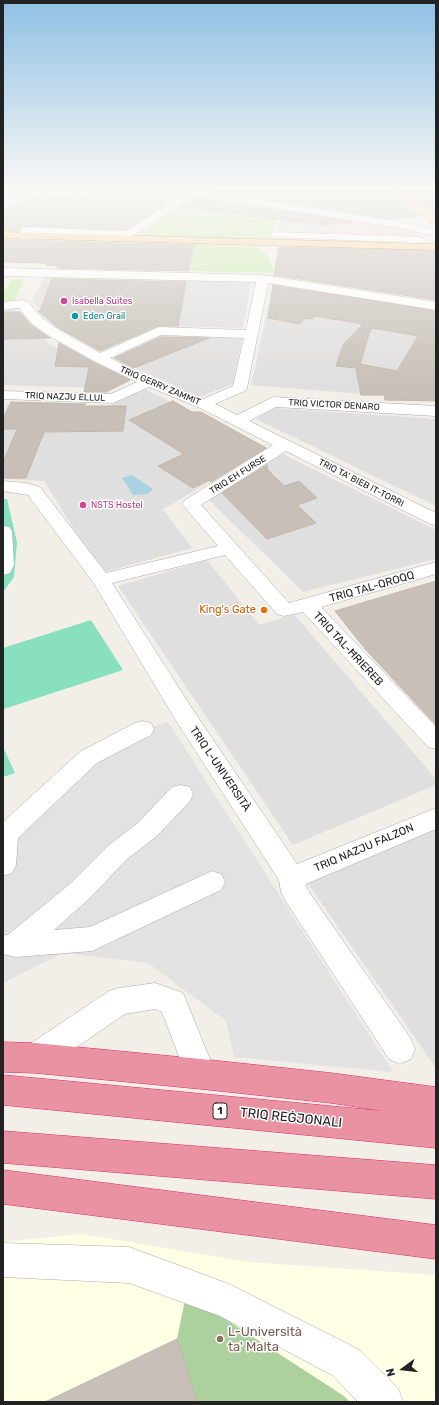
<!DOCTYPE html>
<meta charset="utf-8">
<style>
body{margin:0}
#map{position:relative;width:439px;height:1405px;overflow:hidden;background:#f2efe9;font-family:Rubik,sans-serif}
canvas{display:block}
.frame{position:absolute;inset:0;border:4px solid #222;pointer-events:none}
.north{position:absolute;left:383px;top:1349px;width:40px;height:40px;-webkit-text-stroke:3px #fff;paint-order:stroke;rotate:255deg;font-size:11px;font-weight:700;line-height:16px;text-align:center;color:#222}
.north::after{content:'';display:block;margin:auto;width:14px;height:18px;background:#222;clip-path:polygon(50% 0,100% 100%,50% 72%,0 100%)}
</style>
<div id="map">
<canvas width="439" height="1405"></canvas>
<div class="frame"></div>
<div class="north">N</div>
</div>
<script>
const c = document.querySelector('canvas').getContext('2d');
c.lineJoin = 'round';
function paint(path, color) { c.fillStyle = color; c.fill(path, 'evenodd'); }
const poly = rows => new Path2D(rows.map(r => 'M' + r).join(''));
function strokePath(path, color, width, dash) { c.strokeStyle = color; c.lineWidth = width; c.lineCap = dash ? 'butt' : 'round'; c.setLineDash(dash || []); c.stroke(path); }
function write(font, color, halo, rows, align = 'center') {
  c.font = font + ' Rubik,sans-serif'; c.lineWidth = 3; c.setLineDash([]); c.textBaseline = 'middle'; c.strokeStyle = halo; c.fillStyle = color; for (const [text, x, y, turn = 0] of rows) {
    c.save(); c.translate(x, y); c.rotate((+turn || 0) * Math.PI / 180); c.textAlign = isNaN(turn) ? turn : align; if (halo) c.strokeText(text, 0, 0); c.fillText(text, 0, 0); c.restore();
  }
}
paint(poly([
 [283,210,323,216,321,233,278,231],
 [44,277,251,282,243,328,162,326,101,350,44,315,32,301],
 [272,289,311,290,436,308,436,400,251,385],
 [3,309,14,309,49,344,125,378,103,388,3,385],
 [163,333,243,336,233,384,199,397,115,358],
 [144,389,268,448,163,509,192,548,101,573,44,481,3,479,3,414,8,404,107,407],
 [274,408,436,419,436,506,256,419],
 [283,454,436,530,436,559,303,592,207,498],
 [207,560,259,625,294,614,436,779,436,785,293,845,118,586],
 [436,827,436,1068,306,881]
]), '#e0dfdf');
paint(poly([
 [323,216,422,231,423,234,415,236,321,233]
]), '#f2dad9');
paint(poly([
 [82,1234,248,1262,436,1275,436,1402,3,1402,3,1242]
]), '#ffffe5');
paint(poly([
 [94,190,133,191,174,190,190,192,125,231,23,228,19,233,3,230,3,211,41,193,77,199]
]), '#c7c7b4');
paint(poly([
 [179,207,247,217,261,207,279,210,271,240,134,237],
 [194,244,261,247,261,251,265,252,276,273,188,271],
 [22,279,23,281,15,300,10,303,3,304,3,293,11,280]
]), '#cdebb0');
paint(poly([
 [185,1300,216,1313,344,1396,350,1402,197,1402,177,1339]
]), '#add19e');
paint(poly([
 [3,499,7,499,17,542,14,577,3,592],
 [91,620,123,670,4,709,3,648],
 [3,747,15,773,3,777]
]), '#88e0be');
paint(poly([
 [168,722,393,1072,234,1057,226,1021,148,963,63,953,3,983,3,850,92,745]
]), '#e2e2e2');
paint(poly([
 [132,475,153,489,148,494,133,495,122,478]
]), '#aad3df');
const building = poly([
 [209,190,388,190,420,216,389,219,209,190],
 [402,190,436,190,436,214,402,190],
 [196,197,354,222,322,225,180,207,196,197],
 [3,240,19,240,194,245,188,271,57,268,58,266,46,265,46,263,3,262,3,240],
 [279,247,436,251,436,300,274,275,279,247],
 [52,279,185,282,186,282,178,326,158,326,100,351,57,327,38,311,40,311,52,279],
 [273,285,436,311,436,401,385,400,384,395,361,395,356,368,336,366,343,345,363,324,315,316,312,319,305,318,300,324,268,318,273,285],
 [371,328,418,336,397,371,360,364,371,328],
 [3,312,20,312,31,325,50,338,3,339,3,312],
 [161,337,209,338,134,368,114,358,161,337],
 [59,343,93,362,130,380,106,392,84,392,89,367,55,366,59,343],
 [173,401,192,412,201,412,266,448,211,482,209,480,193,488,158,466,184,454,129,420,173,401],
 [11,402,86,404,81,406,126,406,123,431,44,432,26,478,3,478,3,463,17,429,3,429,3,420,11,402],
 [267,465,268,470,284,486,299,481,317,498,297,505,316,523,267,539,222,493,267,465],
 [436,581,436,725,366,650,335,611,436,581],
 [177,1339,197,1402,45,1402,177,1339]
]);
paint(building, '#c7bfb8');
strokePath(building, '#c4b6ab', 1);
const minor = poly([
 [24,190,36,190,35,192,3,207,3,200,24,190],
 [177,190,202,190,399,222,436,230,436,236,399,228,196,195,132,236,128,237,30,233,27,239,19,239,17,237,22,228,26,227,126,231,185,193,178,192,177,190],
 [276,232,420,237,424,238,426,240,424,242,420,243,272,237,270,235,272,233,276,232],
 [3,268,263,275,436,302,436,310,268,283,247,388,245,391,215,404,237,415,273,397,436,406,436,416,276,407,249,421,436,513,436,525,430,524,286,451,201,505,289,603,436,562,436,574,321,607,436,727,436,749,428,747,303,612,284,616,277,614,225,555,112,583,191,707,297,864,436,808,436,829,306,884,307,889,411,1039,415,1049,411,1059,400,1064,389,1059,285,900,281,892,279,880,175,719,93,582,28,495,3,491,3,481,26,483,40,487,106,573,218,546,182,504,185,500,273,445,198,407,149,387,113,403,3,399,3,391,111,394,137,382,94,361,46,334,32,324,19,308,3,310,3,302,22,300,27,301,42,318,56,328,100,353,159,327,246,330,256,282,3,276,3,268],
 [161,335,244,338,233,386,203,399,153,379,110,358,161,335],
 [3,526,9,527,12,531,14,565,10,573,3,575,3,526],
 [143,721,151,723,154,729,151,735,97,763,18,838,16,865,12,873,3,876,3,822,81,751,135,723,143,721],
 [181,785,190,787,193,794,190,801,157,836,127,859,89,899,54,930,90,927,212,871,221,874,225,882,221,890,92,951,16,957,3,954,3,936,9,934,71,883,109,845,139,822,172,787,181,785],
 [155,983,183,993,216,1074,212,1085,201,1089,190,1085,162,1012,155,1009,125,1014,46,1068,35,1073,24,1068,20,1058,24,1048,109,991,119,988,155,983],
 [3,1243,129,1247,229,1284,358,1349,398,1388,403,1402,358,1402,332,1375,220,1316,129,1283,3,1277,3,1243]
]);
const major = poly([
 [389,190,400,190,436,216,436,224,432,223,389,190],
 [3,232,436,244,436,250,3,238,3,232]
]);
const highway = poly([
 [3,1042,35,1043,201,1059,331,1073,436,1087,436,1148,3,1105,3,1075,383,1111,331,1103,201,1089,35,1073,3,1072,3,1042],
 [3,1131,436,1165,436,1199,3,1163,3,1131],
 [3,1170,436,1225,436,1259,3,1204,3,1170]
]);
strokePath(minor, '#a9a9a9', 1);
strokePath(major, '#a06b00', 1);
strokePath(highway, '#dc2a67', 1);
paint(minor, '#fff');
paint(major, '#fcd6a4');
paint(highway, '#e892a2');
const sky = c.createLinearGradient(0, 0, 0, 386);
sky.addColorStop(0, '#8fc0e4');
sky.addColorStop(0.49, '#f9f8f5');
sky.addColorStop(1, '#f9f8f500');
c.fillStyle = sky;
c.fillRect(0, 0, 439, 386);
for (const [x, y, r, color] of [
 [64,301,4,"#d1479c"],
 [75,316,4,"#0f9aa8"],
 [83,505,4,"#d1479c"],
 [264,610,4,"#e8710a"],
 [220,1339,4,"#8d6e63"]
]) { const dot = new Path2D(); dot.arc(x, y, r, 0, 2 * Math.PI); c.fillStyle = color; c.fill(dot); strokePath(dot, '#fff', 1.5); }
write('9px', '#b23c85', '#fff', [
 ["Isabella Suites",72,301],
 ["NSTS Hostel",91,505]
], 'left');
write('9px', '#0d838f', '#fff', [
 ["Eden Grail",83,316]
], 'left');
write('9px', '#222', '#fff', [
 ["TRIQ GERRY ZAMMIT",160,386,23],
 ["TRIQ NAZJU ELLUL",65,397,2],
 ["TRIQ VICTOR DENARO",334,405,3],
 ["TRIQ EH FURSE",238,475,-32],
 ["TRIQ TA' BIEB IT-TORRI",361,483,27]
]);
for (const [x, y, w] of [
 [220,1111,14]
]) { const box = new Path2D(); box.roundRect(x - w / 2, y - 8, w, 16, 3); c.fillStyle = '#fff'; c.fill(box); strokePath(box, '#222', 1); }
write('bold 10px', '#222', null, [
 ["1",220,1111]
]);
write('11px', '#222', '#fff', [
 ["TRIQ TAL-QROQQ",372,587,-16],
 ["TRIQ TAL-ĦRIEREB",348,649,47],
 ["TRIQ L-UNIVERSITÀ",220,769,56],
 ["TRIQ NAZJU FALZON",364,848,-23]
]);
write('11px', '#c56008', '#fff', [
 ["King's Gate",256,610]
], 'right');
write('13px', '#222', '#fff', [
 ["TRIQ REĠJONALI",291,1118,6]
]);
write('13px', '#785e54', '#fff', [
 ["L-Università",228,1332],
 ["ta' Malta",228,1347]
], 'left');
</script>
